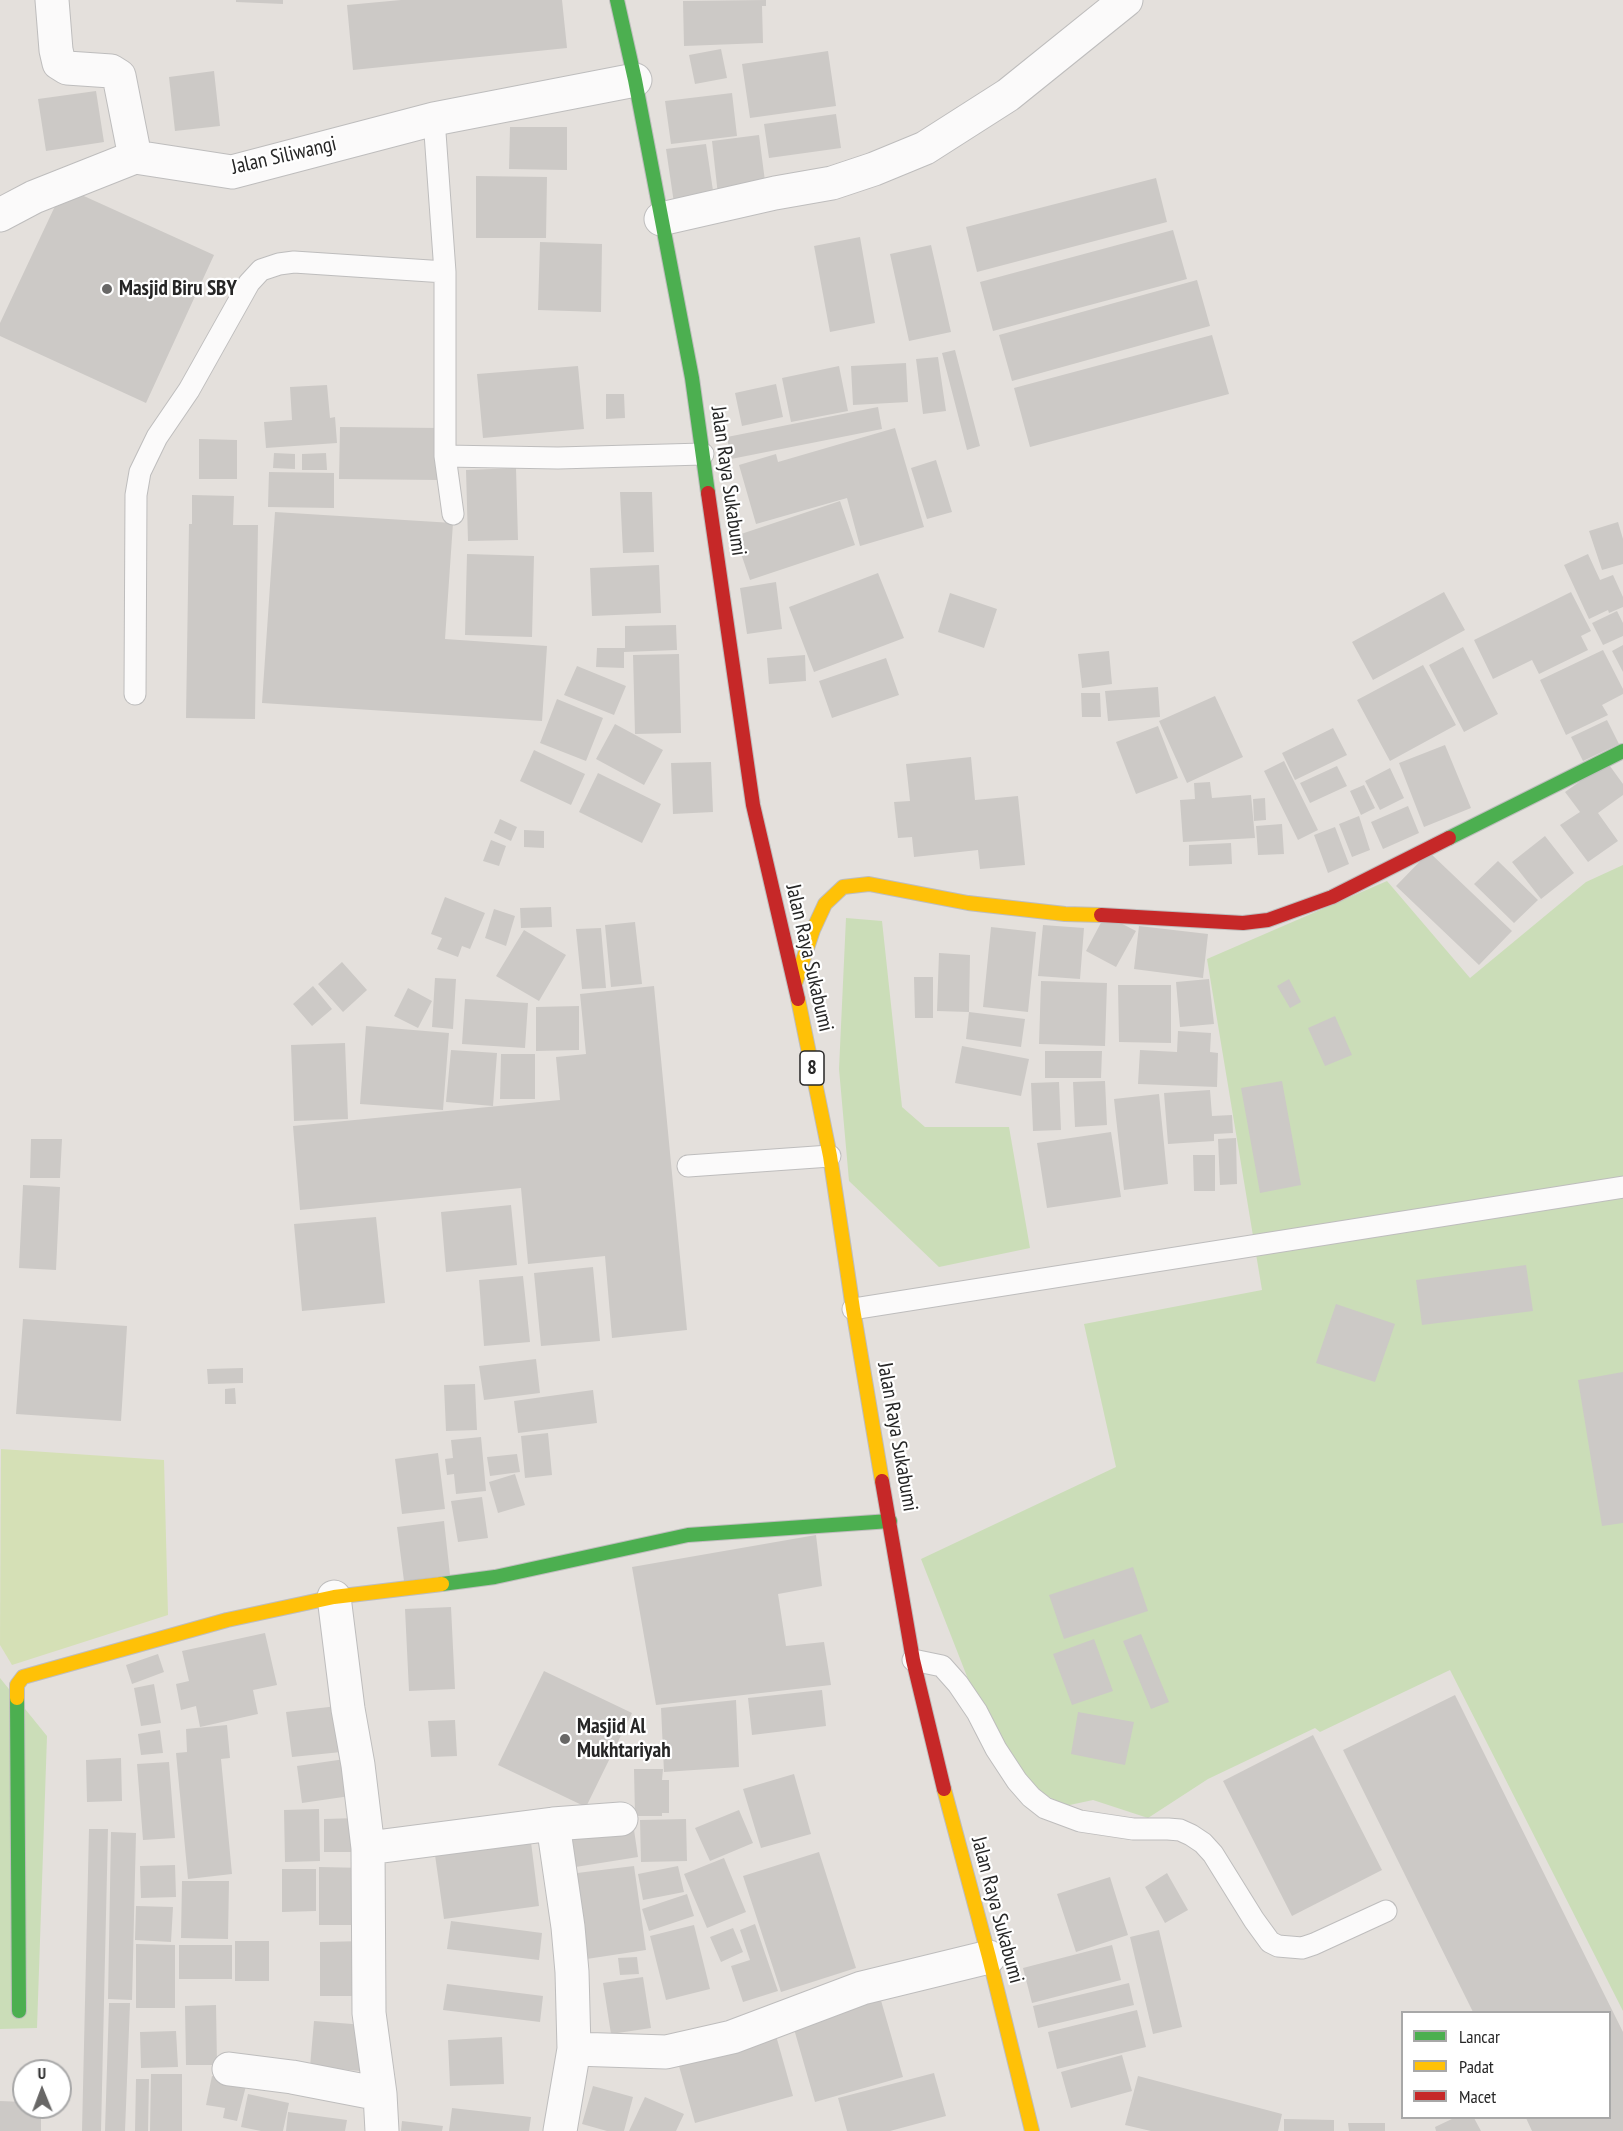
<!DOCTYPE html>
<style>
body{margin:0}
#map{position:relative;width:1623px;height:2131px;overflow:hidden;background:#e4e0dc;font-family:"PT Sans Narrow",sans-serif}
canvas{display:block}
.legend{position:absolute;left:1401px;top:2011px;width:210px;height:108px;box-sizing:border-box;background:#fff;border:2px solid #a8a8a8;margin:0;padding:8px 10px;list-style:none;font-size:18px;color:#262626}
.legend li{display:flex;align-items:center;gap:12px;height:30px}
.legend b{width:30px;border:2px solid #a8a8a8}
.north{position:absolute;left:12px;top:2059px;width:60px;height:60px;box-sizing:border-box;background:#fff;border:2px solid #a8a8a8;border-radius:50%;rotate:359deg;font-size:16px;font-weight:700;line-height:24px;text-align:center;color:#262626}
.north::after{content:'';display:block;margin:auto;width:21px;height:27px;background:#686766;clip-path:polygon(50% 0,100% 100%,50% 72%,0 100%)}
</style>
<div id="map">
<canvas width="1623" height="2131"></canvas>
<ul class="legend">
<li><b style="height:8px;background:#4caf50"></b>Lancar</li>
<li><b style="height:8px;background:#ffc107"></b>Padat</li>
<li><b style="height:8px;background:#c62828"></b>Macet</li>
</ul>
<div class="north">U</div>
</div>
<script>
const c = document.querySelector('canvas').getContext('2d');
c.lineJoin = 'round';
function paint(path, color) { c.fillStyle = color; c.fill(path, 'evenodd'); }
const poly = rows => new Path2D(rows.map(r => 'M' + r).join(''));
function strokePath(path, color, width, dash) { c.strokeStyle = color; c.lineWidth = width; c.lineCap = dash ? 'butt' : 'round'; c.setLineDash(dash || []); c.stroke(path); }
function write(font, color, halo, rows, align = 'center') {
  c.font = font + ' "PT Sans Narrow",sans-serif'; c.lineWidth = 4.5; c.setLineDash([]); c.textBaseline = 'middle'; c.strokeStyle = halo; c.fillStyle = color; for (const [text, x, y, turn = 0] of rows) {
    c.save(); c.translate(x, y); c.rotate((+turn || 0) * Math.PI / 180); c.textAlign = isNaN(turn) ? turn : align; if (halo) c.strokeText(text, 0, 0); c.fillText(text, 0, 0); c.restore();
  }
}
paint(poly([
 [1623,865,1623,2011,1450,1670,1320,1732,1315,1728,1208,1779,1148,1818,1093,1800,1065,1806,1004,1771,921,1559,1116,1467,1084,1324,1262,1290,1207,959,1387,881,1470,978,1586,882],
 [846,918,882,921,902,1107,925,1127,1009,1127,1030,1248,939,1267,849,1181,839,1069],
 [0,1678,47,1736,37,2028,0,2029]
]), '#cbddb8');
paint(poly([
 [1,1449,164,1460,168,1615,12,1665,0,1645]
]), '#d5e0b6');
paint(poly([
 [236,0,283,0,283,4,236,2],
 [401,0,562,0,567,48,353,70,347,5],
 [766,0,766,6,762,6,763,43,684,46,683,1],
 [721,49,727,78,695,84,689,55],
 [828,51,836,106,750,118,742,64],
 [214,71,220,126,175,131,169,77],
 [96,91,104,142,46,151,38,99],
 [732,93,737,136,671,144,665,101],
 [836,114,841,148,769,158,764,124],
 [510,127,567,127,567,170,509,169],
 [759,135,766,189,718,195,712,141],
 [706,144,715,204,675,210,666,149],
 [476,176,547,177,546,238,476,238],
 [1156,178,1167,222,977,272,966,227],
 [64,187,214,255,146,403,0,336,0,323],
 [1173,230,1187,279,993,331,980,282],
 [860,237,875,323,830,332,814,246],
 [540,242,602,244,601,312,538,310],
 [931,245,951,332,909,341,890,254],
 [1197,280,1210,326,1012,381,999,335],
 [1212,335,1229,394,1030,447,1014,388],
 [955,350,980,446,967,450,942,353],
 [938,357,946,411,923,414,916,359],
 [906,363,908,402,853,405,851,366],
 [578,366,584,429,483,438,477,374],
 [839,366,848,411,791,422,782,378],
 [776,384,783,417,742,426,735,393],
 [327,385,330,418,335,417,337,443,266,448,264,422,292,420,290,387],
 [606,394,624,394,625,418,606,419],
 [878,407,882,429,731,459,727,437],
 [340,427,440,428,440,480,339,479],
 [895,428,924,527,860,546,847,498,756,524,739,465,776,454,778,462],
 [199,439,237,440,237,479,199,479],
 [274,453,295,454,295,469,273,468],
 [326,453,327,470,302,470,302,454],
 [936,460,952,512,927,519,911,468],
 [516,468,518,540,468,541,466,470],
 [269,472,334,473,334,508,268,507],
 [620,492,652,492,654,552,623,553],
 [192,495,234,496,233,525,258,525,255,719,186,718,189,524,192,524],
 [840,501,855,545,750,580,735,536],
 [275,512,453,523,445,639,547,646,542,721,262,703],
 [1618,522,1623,539,1623,564,1602,570,1589,531],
 [467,554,534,556,532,637,465,635],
 [1588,554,1600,580,1613,575,1623,597,1623,607,1609,613,1608,610,1589,619,1564,565],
 [659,565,661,613,592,616,590,568],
 [878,573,904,638,814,672,789,607],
 [776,582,782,629,747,634,740,588],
 [1444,592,1465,630,1373,680,1352,642],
 [1571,592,1591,631,1581,636,1588,650,1539,674,1532,660,1493,679,1474,640],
 [950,593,997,609,984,648,938,632],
 [1617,611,1623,623,1623,636,1603,645,1592,623],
 [676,625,677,650,624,652,624,668,596,667,597,648,625,648,625,626],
 [1623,645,1623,672,1612,651],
 [1463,647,1498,714,1464,732,1429,665],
 [1603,650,1623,689,1623,694,1602,705,1608,715,1566,735,1540,680],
 [1109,651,1112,684,1082,688,1078,654],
 [679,654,681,733,635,734,633,655],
 [805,655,806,681,769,684,767,658],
 [886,658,899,695,832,718,819,681],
 [1423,665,1456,725,1390,761,1357,700],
 [577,666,626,686,614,715,564,695],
 [1158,687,1160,717,1108,721,1105,691],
 [1081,693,1100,693,1101,717,1082,717],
 [1215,696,1243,757,1187,783,1159,721],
 [557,699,603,718,586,761,540,743],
 [1607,720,1619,744,1583,761,1571,737],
 [615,724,663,750,644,785,596,759],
 [1158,726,1178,778,1136,794,1116,742],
 [1333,728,1347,755,1295,780,1282,753],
 [1445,745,1471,808,1424,827,1399,763],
 [534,750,585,774,571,805,520,781],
 [971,757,975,800,1018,796,1025,865,980,869,978,850,914,857,912,837,898,838,894,802,910,801,906,764],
 [1284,761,1318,830,1298,840,1264,771],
 [711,762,713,812,673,814,671,763],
 [1607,762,1623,784,1623,795,1598,813,1618,841,1588,862,1560,825,1580,812,1565,792],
 [1337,766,1347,786,1310,803,1300,783],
 [1390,768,1404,798,1380,810,1365,781],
 [598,773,661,804,642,843,579,812],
 [1210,782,1212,798,1251,795,1255,838,1183,842,1180,800,1195,799,1194,783],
 [1364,785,1375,808,1361,815,1350,791],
 [1265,798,1266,820,1254,821,1253,799],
 [1408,806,1419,833,1383,849,1371,822],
 [1359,816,1370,850,1352,857,1339,824],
 [500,819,517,827,511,841,494,833],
 [1282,824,1284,854,1258,855,1256,826],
 [1335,827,1349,864,1328,873,1314,835],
 [524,830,544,831,544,848,524,847],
 [1545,836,1574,873,1541,899,1512,862],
 [491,840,506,846,499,866,483,861],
 [1231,843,1232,864,1189,866,1189,845],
 [1429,852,1512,931,1479,965,1396,886],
 [1498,861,1538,900,1514,923,1474,884],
 [445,897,485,913,470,949,462,946,458,957,437,949,442,938,431,934],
 [551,907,552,927,521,928,520,908],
 [494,909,515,916,506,946,485,938],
 [1105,915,1136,931,1116,967,1086,951],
 [635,922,642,984,611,987,605,925],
 [1043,925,1084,928,1080,979,1038,976],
 [1139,926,1208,934,1203,978,1134,969],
 [991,927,1036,932,1028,1012,983,1007],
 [601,928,606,988,582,989,576,929],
 [524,930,566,955,539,1001,496,976],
 [939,953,970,955,969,1012,937,1011],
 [342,962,367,990,343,1012,318,984],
 [914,977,933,977,933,1018,915,1018],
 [435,978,456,979,453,1029,432,1027],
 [1209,979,1214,1024,1180,1027,1176,982],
 [1289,979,1301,1002,1290,1008,1277,986],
 [1041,981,1107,983,1105,1046,1039,1044],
 [1118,985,1171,985,1171,1043,1119,1042],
 [313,986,332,1009,312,1026,293,1004],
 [654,986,687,1330,612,1338,605,1256,528,1264,521,1188,300,1210,293,1126,560,1100,556,1057,586,1054,580,994],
 [408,988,432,1001,418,1028,394,1016],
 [465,999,528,1003,525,1048,462,1044],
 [579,1006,579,1050,536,1051,536,1007],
 [969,1012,1025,1019,1021,1047,966,1039],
 [1335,1016,1352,1055,1325,1066,1308,1028],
 [366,1026,449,1033,443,1110,360,1104],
 [1178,1031,1211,1033,1210,1052,1218,1053,1217,1087,1138,1084,1140,1050,1177,1052],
 [345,1043,348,1119,294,1121,291,1045],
 [962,1046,1029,1059,1021,1096,955,1083],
 [451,1050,497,1053,493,1106,446,1102],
 [1045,1051,1102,1051,1101,1078,1045,1078],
 [501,1054,535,1054,535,1099,500,1099],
 [1105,1081,1107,1125,1075,1127,1073,1082],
 [1282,1081,1301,1185,1260,1193,1241,1088],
 [1059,1082,1061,1130,1033,1131,1031,1083],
 [1210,1090,1212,1116,1232,1115,1233,1133,1214,1134,1214,1141,1168,1144,1164,1093],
 [1159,1094,1168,1184,1124,1190,1114,1099],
 [1111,1132,1121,1197,1047,1208,1037,1143],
 [1236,1138,1237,1184,1220,1185,1218,1139],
 [31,1139,62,1139,60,1178,30,1178],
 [1193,1155,1215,1155,1215,1191,1194,1191],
 [23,1185,60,1187,56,1270,19,1268],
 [511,1205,517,1265,446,1272,441,1212],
 [376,1217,385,1303,302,1311,294,1224],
 [1526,1265,1533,1311,1422,1325,1416,1280],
 [593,1267,600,1341,541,1346,534,1273],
 [523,1276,530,1342,484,1346,479,1280],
 [1336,1304,1395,1324,1375,1382,1316,1363],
 [23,1319,127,1326,121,1421,16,1414],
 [536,1359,540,1393,484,1400,479,1366],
 [243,1368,243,1383,208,1384,207,1369],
 [1623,1372,1623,1523,1602,1526,1578,1380],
 [475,1384,477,1430,446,1431,444,1385],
 [235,1388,236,1404,225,1404,225,1389],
 [593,1390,597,1423,518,1433,514,1401],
 [548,1433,552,1475,525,1478,521,1436],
 [481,1437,486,1491,456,1494,454,1474,447,1475,445,1459,453,1458,451,1440],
 [438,1453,445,1509,402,1514,395,1459],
 [517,1454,520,1472,490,1476,487,1457],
 [515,1474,525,1505,498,1513,489,1482],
 [482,1497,488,1538,458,1542,451,1501],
 [444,1521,450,1575,404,1581,397,1527],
 [816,1535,822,1586,778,1594,786,1646,824,1642,831,1685,656,1705,632,1567],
 [1133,1567,1148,1611,1064,1639,1049,1595],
 [451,1607,455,1689,409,1691,405,1609],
 [265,1633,277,1685,253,1690,258,1714,200,1727,196,1706,181,1710,176,1684,189,1681,182,1651],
 [1141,1634,1169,1702,1151,1709,1123,1641],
 [1094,1639,1113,1691,1072,1705,1053,1654],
 [158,1654,164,1672,132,1684,126,1665],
 [544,1671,632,1713,586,1807,498,1765],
 [154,1684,161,1723,141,1726,134,1688],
 [822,1690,826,1726,752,1735,748,1698],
 [1455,1695,1623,2032,1623,2131,1532,2131,1526,2118,1610,2118,1610,2012,1473,2012,1343,1750],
 [736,1700,739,1767,664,1772,661,1708],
 [346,1705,351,1751,292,1757,286,1712],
 [1078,1712,1134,1722,1125,1765,1071,1754],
 [455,1720,457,1756,431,1757,428,1721],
 [227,1725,230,1758,221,1759,232,1874,188,1879,176,1753,187,1752,186,1729],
 [160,1730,163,1753,141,1755,138,1734],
 [1313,1735,1382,1870,1292,1916,1223,1781],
 [121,1758,122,1801,87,1802,86,1760],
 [345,1759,350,1796,302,1803,297,1766],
 [169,1762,175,1838,143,1840,137,1764],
 [634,1769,663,1769,662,1780,669,1780,669,1813,662,1813,662,1816,635,1816],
 [794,1774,811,1834,761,1848,743,1789],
 [319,1809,320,1861,285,1862,284,1810],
 [739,1810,753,1843,710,1861,695,1828],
 [357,1818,358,1852,324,1852,324,1819],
 [686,1819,687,1861,641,1862,640,1820],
 [633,1823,638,1857,563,1869,558,1835],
 [89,1829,108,1829,101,2131,82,2131],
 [111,1832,136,1833,132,2000,108,1999],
 [531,1842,539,1906,444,1919,435,1855],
 [819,1852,856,1968,781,1992,743,1876],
 [724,1858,746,1912,707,1928,684,1874],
 [175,1865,176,1897,141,1898,140,1866],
 [634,1866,646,1950,580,1960,569,1874],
 [678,1866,684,1892,643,1900,638,1874],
 [319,1867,366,1868,365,1925,319,1925],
 [282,1869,316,1869,316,1911,282,1912],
 [1167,1873,1188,1910,1165,1923,1145,1887],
 [1110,1877,1128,1935,1076,1952,1057,1894],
 [182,1881,229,1881,228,1939,181,1938],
 [687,1894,694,1916,649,1931,642,1909],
 [136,1906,173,1907,171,1942,135,1940],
 [451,1921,542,1933,539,1960,447,1949],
 [755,1924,778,1991,743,2002,731,1966,750,1960,740,1930],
 [694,1925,710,1989,666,2000,650,1936],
 [733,1928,743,1952,721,1962,710,1937],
 [1159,1930,1182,2027,1153,2034,1130,1937],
 [235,1941,269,1941,269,1981,235,1981],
 [366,1941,367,1996,320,1996,320,1942],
 [136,1944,175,1945,175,2008,136,2008],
 [179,1945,232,1945,232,1979,179,1979],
 [1112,1945,1121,1980,1032,2003,1023,1968],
 [637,1957,639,1974,620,1975,618,1958],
 [643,1977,651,2028,611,2034,603,1983],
 [1129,1983,1134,2005,1038,2028,1033,2006],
 [447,1984,543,1996,540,2022,443,2010],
 [880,1997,903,2077,815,2102,792,2022],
 [109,2003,130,2003,125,2131,105,2131],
 [216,2005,217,2065,186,2065,185,2006],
 [1137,2010,1146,2047,1057,2069,1048,2032],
 [314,2021,365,2025,361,2071,310,2067],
 [176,2031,178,2067,141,2068,140,2032],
 [775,2032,793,2096,695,2123,677,2059],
 [502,2037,504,2084,450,2086,448,2040],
 [1122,2055,1132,2091,1071,2108,1061,2072],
 [934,2073,946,2116,890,2131,847,2131,838,2098],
 [151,2074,182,2074,182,2131,150,2131],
 [212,2076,247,2082,237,2121,223,2118,225,2108,206,2105],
 [1138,2076,1282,2114,1278,2131,1151,2131,1125,2125],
 [136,2079,149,2079,148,2131,135,2131],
 [593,2086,633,2097,624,2131,607,2131,582,2124],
 [248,2094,289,2103,283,2131,261,2131,241,2127],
 [645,2097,684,2114,676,2131,629,2131],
 [0,2101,24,2102,24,2107,41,2107,41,2131,0,2131],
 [452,2108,531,2117,529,2131,449,2131],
 [288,2112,347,2120,345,2131,286,2131],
 [1454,2118,1474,2118,1481,2131,1436,2131,1435,2127],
 [1284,2119,1334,2120,1334,2131,1284,2131],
 [402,2121,443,2126,442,2131,401,2131],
 [1348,2123,1385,2123,1385,2131,1349,2131]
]), '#ccc9c6');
const lane = poly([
 [434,119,445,272,445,456],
 [453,514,445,456,558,458,703,454],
 [135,694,136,495,140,472,157,437,189,390,249,283,261,270,279,264,294,262,445,272],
 [688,1166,830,1156],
 [853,1309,1623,1187],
 [913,1660,942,1666,958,1684,977,1712,996,1749,1017,1781,1031,1797,1045,1808,1080,1821,1133,1829,1168,1829,1180,1830,1191,1835,1203,1843,1213,1854,1254,1920,1270,1942,1278,1946,1302,1948,1314,1944,1386,1911]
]);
const street = poly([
 [52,0,56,50,59,63,67,68,111,71,119,76,135,157],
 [0,215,34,197,135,157,232,172,434,119,635,80],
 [661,219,775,193,832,183,874,169,925,148,1008,95,1126,0],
 [334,1597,348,1709,358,1765,368,1848,369,2013,380,2094,382,2131],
 [553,1824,568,1927,572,1972,574,2049,560,2131],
 [368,1848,553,1824,621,1819],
 [574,2049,666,2052,732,2037,862,1988,989,1957],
 [229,2069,292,2077,380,2094]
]);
const fast = poly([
 [617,0,635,80,692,378,708,493],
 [1449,838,1623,751],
 [442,1584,495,1577,688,1535,890,1521],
 [17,1698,19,2011]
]);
const slow = poly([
 [795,984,813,930,825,904,843,887,869,884,968,903,1065,914,1101,915],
 [798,999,830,1156,853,1309,882,1481],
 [17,1698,17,1685,23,1677,227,1620,334,1597,442,1584],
 [944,1789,989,1957,1032,2131]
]);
const jam = poly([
 [708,493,753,805,798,999],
 [1101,915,1243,923,1268,920,1332,897,1449,838],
 [882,1481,913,1660,944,1789]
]);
strokePath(lane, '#bebdbd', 23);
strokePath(street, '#bebdbd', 35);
strokePath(fast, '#bebdbd', 16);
strokePath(slow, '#bebdbd', 16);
strokePath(jam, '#bebdbd', 16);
strokePath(lane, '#fbfafa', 21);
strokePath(street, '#fbfafa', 33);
strokePath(fast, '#4caf50', 14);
strokePath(slow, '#ffc107', 14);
strokePath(jam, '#c62828', 14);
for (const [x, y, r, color] of [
 [107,289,6,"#686766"],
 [565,1739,6,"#686766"]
]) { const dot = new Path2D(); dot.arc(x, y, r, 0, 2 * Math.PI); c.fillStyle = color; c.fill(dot); strokePath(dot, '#fff', 2); }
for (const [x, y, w] of [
 [812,1068,24]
]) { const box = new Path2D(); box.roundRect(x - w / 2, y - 17, w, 34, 4.5); c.fillStyle = '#fff'; c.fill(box); strokePath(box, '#262626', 1.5); }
write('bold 20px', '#262626', null, [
 ["8",812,1068]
]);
write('21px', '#262626', '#fff', [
 ["Jalan Siliwangi",284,156,-13],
 ["Jalan Raya Sukabumi",728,481,82],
 ["Jalan Raya Sukabumi",809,958,77],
 ["Jalan Raya Sukabumi",897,1437,80],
 ["Jalan Raya Sukabumi",997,1910,75]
]);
write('bold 21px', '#262626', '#fff', [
 ["Masjid Biru SBY",119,289],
 ["Masjid Al",577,1727],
 ["Mukhtariyah",577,1751]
], 'left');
</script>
